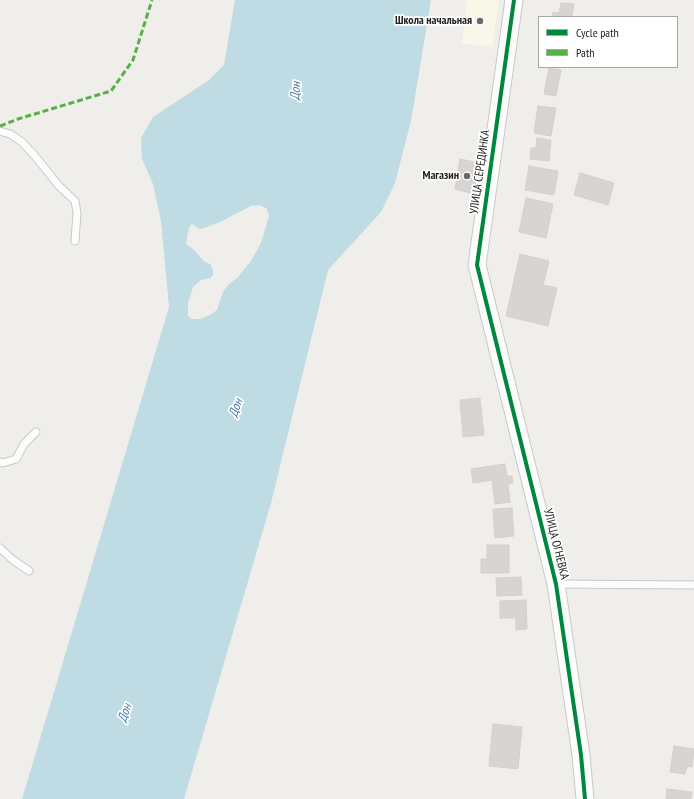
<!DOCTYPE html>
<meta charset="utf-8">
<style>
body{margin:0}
#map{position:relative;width:694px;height:799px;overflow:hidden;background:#f0eeeb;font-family:"PT Sans Narrow",sans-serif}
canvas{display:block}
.legend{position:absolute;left:538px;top:16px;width:140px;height:52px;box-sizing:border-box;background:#fff;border:1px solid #a7a7a7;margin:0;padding:5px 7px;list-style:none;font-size:12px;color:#222}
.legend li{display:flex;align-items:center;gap:8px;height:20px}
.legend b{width:20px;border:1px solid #a7a7a7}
</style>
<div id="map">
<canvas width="694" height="799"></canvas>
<ul class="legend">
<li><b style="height:5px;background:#00873e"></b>Cycle path</li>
<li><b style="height:5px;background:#55b145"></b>Path</li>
</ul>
</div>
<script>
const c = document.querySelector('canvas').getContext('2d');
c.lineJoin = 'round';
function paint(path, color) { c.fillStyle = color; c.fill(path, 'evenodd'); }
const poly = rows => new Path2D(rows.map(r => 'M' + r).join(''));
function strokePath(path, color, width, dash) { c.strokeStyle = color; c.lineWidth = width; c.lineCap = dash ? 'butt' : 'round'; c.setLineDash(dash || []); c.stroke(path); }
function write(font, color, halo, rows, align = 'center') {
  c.font = font + ' "PT Sans Narrow",sans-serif'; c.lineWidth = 3.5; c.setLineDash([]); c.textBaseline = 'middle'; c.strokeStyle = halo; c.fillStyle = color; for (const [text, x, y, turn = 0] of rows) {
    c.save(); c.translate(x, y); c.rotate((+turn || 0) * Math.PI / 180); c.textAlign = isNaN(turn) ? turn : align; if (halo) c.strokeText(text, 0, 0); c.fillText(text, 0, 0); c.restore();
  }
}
paint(poly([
 [467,0,499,0,492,47,462,43]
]), '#f8f7e8');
paint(poly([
 [235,0,431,0,411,121,395,183,381,212,328,270,271,503,184,799,22,799,169,307,161,221,153,184,142,159,141,138,153,117,209,80,224,65],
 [260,205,267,209,269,216,261,243,251,261,237,278,229,284,223,292,217,310,210,315,200,319,192,319,188,316,188,303,193,287,201,280,210,278,213,275,213,270,210,264,205,262,193,249,186,244,189,227,192,224,200,229,207,227,220,222,251,206]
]), '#bfdbe3');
const building = poly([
 [561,3,574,4,572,17,552,17,553,12,559,13,561,3],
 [549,68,561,70,556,96,544,94,549,68],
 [538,106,556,108,551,136,534,133,538,106],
 [537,138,551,140,549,161,530,159,531,148,536,148,537,138],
 [460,159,479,163,474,194,455,189,460,159],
 [529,166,558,171,554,195,525,190,529,166],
 [580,173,614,183,608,205,574,195,580,173],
 [526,198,553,204,546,238,519,232,526,198],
 [520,254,549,261,543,285,557,288,548,326,506,316,520,254],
 [480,398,484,435,463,437,460,400,480,398],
 [505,464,507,476,512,476,513,483,508,484,510,502,495,504,492,480,473,483,471,469,505,464],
 [512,508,514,536,495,538,493,509,512,508],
 [487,545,509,545,509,573,481,573,481,559,487,559,487,545],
 [521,577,522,595,497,596,496,578,521,577],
 [526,600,527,629,516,630,516,618,500,618,500,601,526,600],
 [493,724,522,727,518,769,489,766,493,724],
 [674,746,694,749,692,767,687,766,685,774,670,772,674,746],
 [667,789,692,792,691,799,666,799,667,789]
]);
paint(building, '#d7d4d2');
strokePath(building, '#d3d0cc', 1);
const service = poly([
 [0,131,10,134,22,142,35,156,59,186,75,201,77,213,75,241],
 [0,462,3,463,16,459,24,444,36,432],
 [0,548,13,560,29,571],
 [556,584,694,585]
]);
const tertiary = poly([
 [514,0,477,265,556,584,581,755,585,799]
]);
strokePath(service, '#c9c8c7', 9);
strokePath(tertiary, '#c9c8c7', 19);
strokePath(service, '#fdfcfc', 7);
strokePath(tertiary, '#fdfcfc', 17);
strokePath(poly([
 [0,126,18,119,111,91,133,60,152,0]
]), '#55b145', 3, [6, 3]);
strokePath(poly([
 [514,0,477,265,556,584,581,755,585,799]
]), '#00873e', 4);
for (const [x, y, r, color] of [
 [480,21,4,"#6a6968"],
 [467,176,4,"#6a6968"]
]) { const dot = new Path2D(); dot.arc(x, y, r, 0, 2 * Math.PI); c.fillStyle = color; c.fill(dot); strokePath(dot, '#fff', 1.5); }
write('bold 12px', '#222', '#fff', [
 ["Школа начальная",472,21],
 ["Магазин",459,176]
], 'right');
write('12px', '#222', '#fff', [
 ["УЛИЦА СЕРЕДИНКА",480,172,-82],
 ["УЛИЦА ОГНЕВКА",556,544,76]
]);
write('italic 13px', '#4a7aab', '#fff', [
 ["Дон",296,91,-86],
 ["Дон",236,408,-70],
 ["Дон",125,713,-70]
]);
</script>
